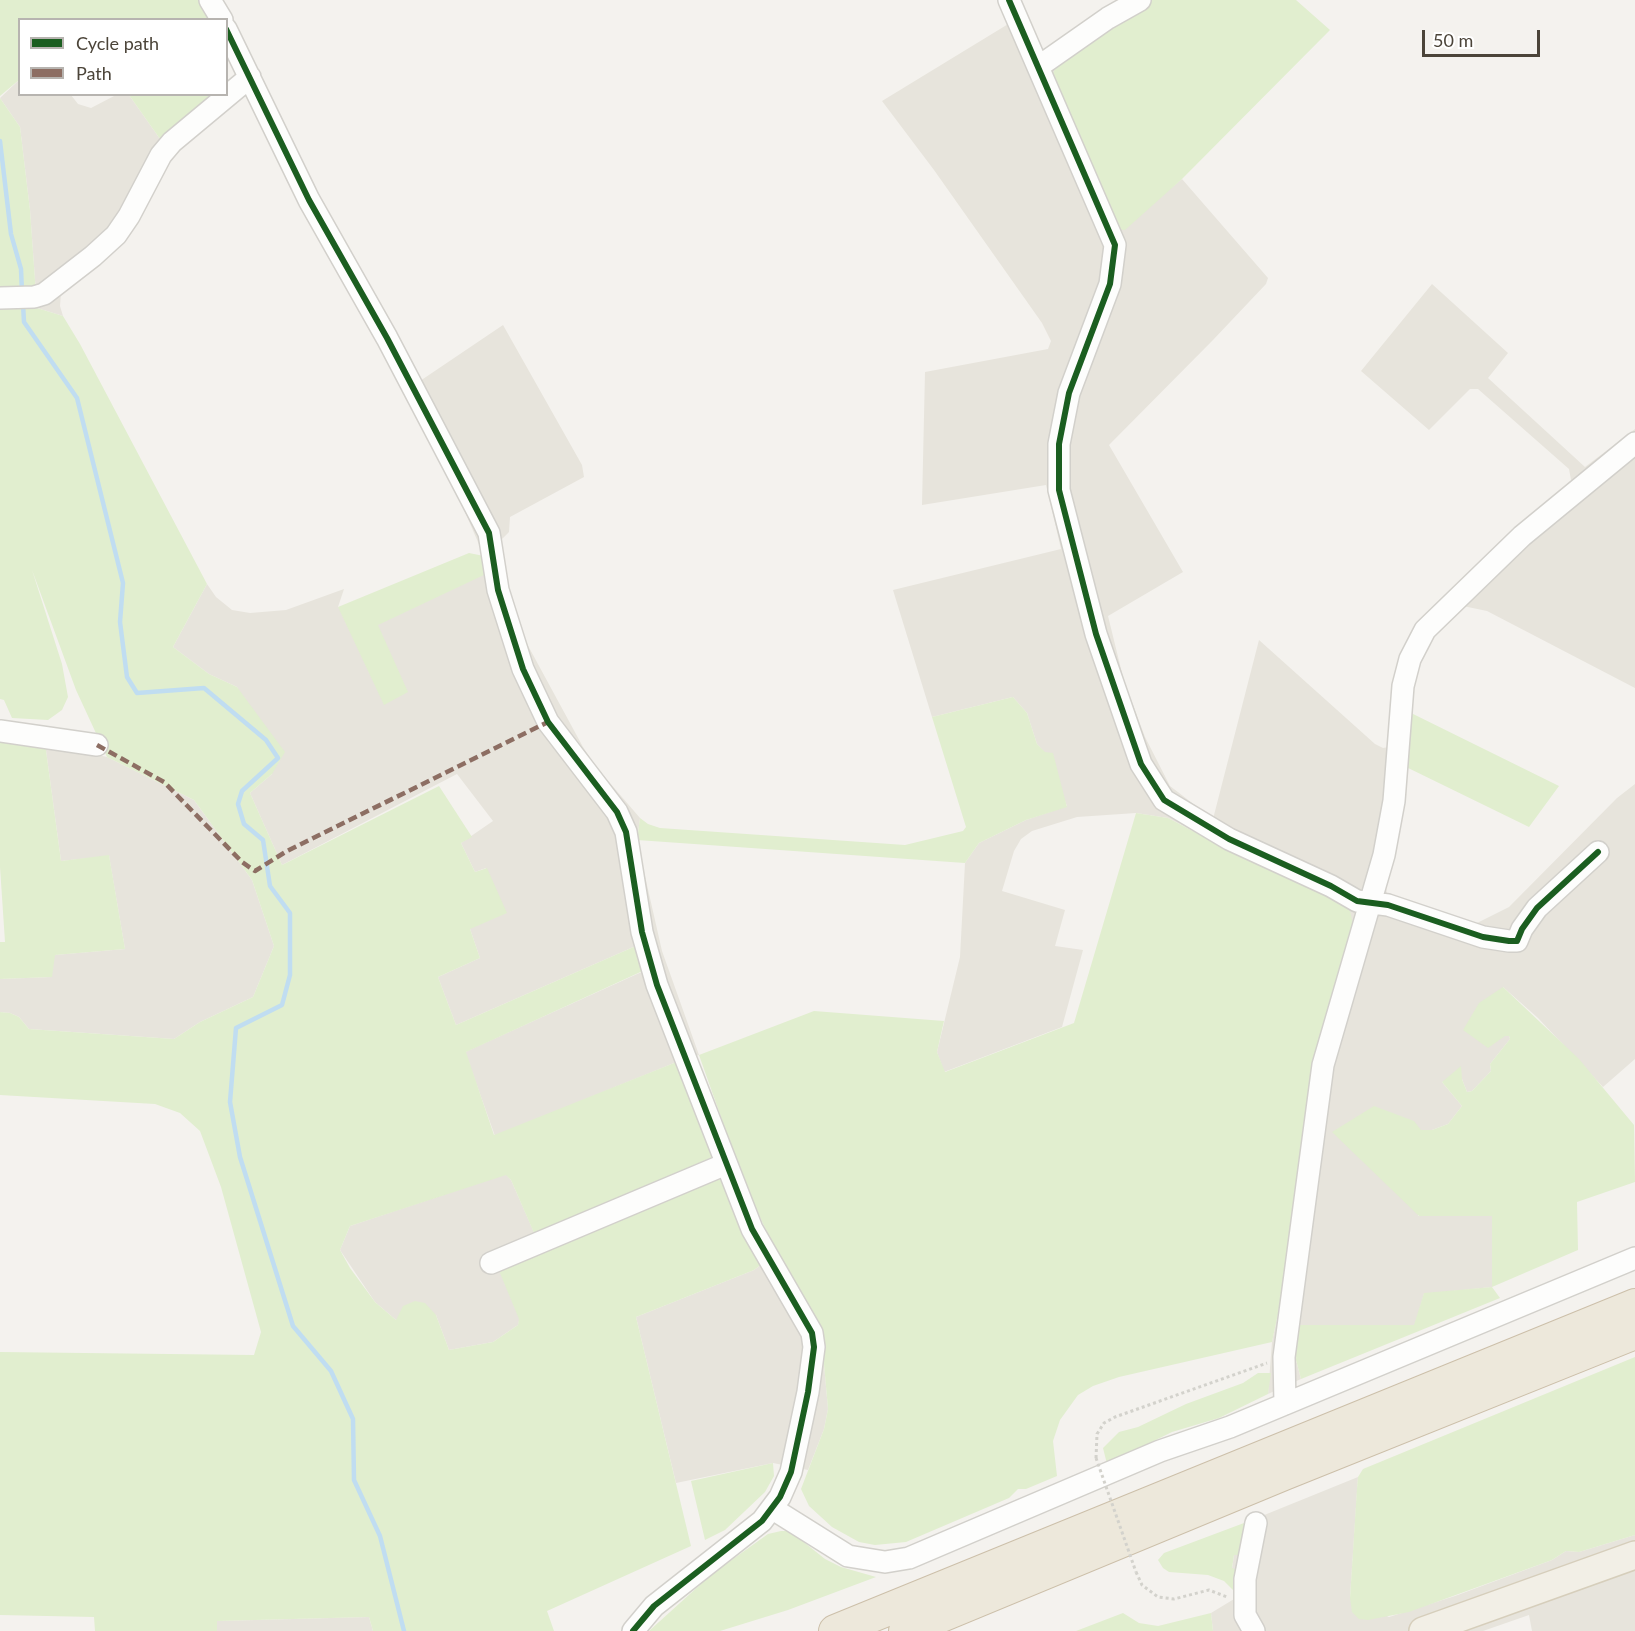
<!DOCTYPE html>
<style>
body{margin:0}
#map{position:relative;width:1635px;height:1631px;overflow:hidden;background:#f4f2ee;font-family:Lato,sans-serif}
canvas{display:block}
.legend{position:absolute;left:18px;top:18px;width:210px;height:78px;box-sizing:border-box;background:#fff;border:2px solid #b7b4b0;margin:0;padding:8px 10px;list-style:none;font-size:18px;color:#4b4439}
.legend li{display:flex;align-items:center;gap:12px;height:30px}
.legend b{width:30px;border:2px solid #b7b4b0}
.scale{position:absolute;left:1422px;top:30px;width:118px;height:27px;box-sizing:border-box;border:3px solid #4b4439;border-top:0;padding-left:8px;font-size:18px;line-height:21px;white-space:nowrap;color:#4b4439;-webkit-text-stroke:4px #fff;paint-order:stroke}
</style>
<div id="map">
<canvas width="1635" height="1631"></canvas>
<ul class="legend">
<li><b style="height:8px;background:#1b5e20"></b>Cycle path</li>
<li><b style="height:8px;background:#8d6e63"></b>Path</li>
</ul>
<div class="scale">50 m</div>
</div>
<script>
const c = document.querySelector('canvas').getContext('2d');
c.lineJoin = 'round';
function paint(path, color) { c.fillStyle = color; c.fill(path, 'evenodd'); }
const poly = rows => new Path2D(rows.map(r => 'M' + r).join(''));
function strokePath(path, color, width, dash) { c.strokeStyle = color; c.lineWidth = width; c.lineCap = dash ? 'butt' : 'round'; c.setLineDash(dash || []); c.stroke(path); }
paint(poly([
 [1023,15,1035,43,1043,49,1051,48,1172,187,1182,179,1268,278,1266,284,1213,340,1109,445,1183,572,1108,616,1124,681,1145,737,1170,786,1213,819,1259,640,1375,744,1383,748,1389,747,1385,881,1387,894,1396,900,1471,926,1509,907,1617,798,1635,784,1635,1059,1603,1087,1538,1018,1503,987,1505,1036,1509,1036,1510,1039,1490,1064,1491,1071,1472,1091,1467,1092,1462,1079,1442,1082,1462,1106,1448,1124,1432,1130,1421,1130,1418,1216,1492,1215,1492,1287,1424,1294,1415,1325,1298,1325,1296,1360,1301,1379,1268,1394,1272,1342,1279,1309,1314,1066,1227,849,1168,818,1136,813,1077,817,1032,831,1021,839,1014,851,1002,891,1065,910,1055,946,1083,950,1062,1027,944,1072,937,1052,960,957,965,863,979,843,1026,820,1067,806,1045,753,1037,744,1027,713,1013,697,932,717,893,590,1061,549,1046,485,922,505,925,372,1048,349,1051,341,1042,323,934,170,882,101],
 [19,80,20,94,71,95,78,104,91,108,116,95,129,95,160,139,165,160,61,292,60,306,63,316,37,308,30,210,20,127,0,98],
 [1432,284,1508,353,1488,378,1585,467,1635,429,1635,688,1487,611,1463,606,1569,488,1571,480,1569,469,1478,389,1470,389,1429,430,1361,371],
 [503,325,582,465,584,477,510,517,509,532,500,541,506,578,526,642,583,747,597,768,640,818,637,841,662,951,699,1055,679,1061,495,1136,465,1052,646,970,638,945,456,1025,438,977,480,958,470,929,486,868,475,872,461,843,493,821,457,774,282,865,250,793,272,774,237,687,209,674,173,647,207,584,216,597,232,610,250,613,286,610,344,589,338,607,377,625,484,556,455,489,418,417,400,388,420,381],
 [45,743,107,757,194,800,252,880,274,946,253,997,200,1022,174,1039,29,1029,19,1017,10,1013,0,1012,0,979,51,977,54,955,125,949,109,856,61,861],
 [506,1174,511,1180,540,1246,518,1325,493,1342,449,1350,436,1315,396,1320,375,1302,340,1250,350,1226],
 [762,1264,823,1353,828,1409,824,1429,808,1470,773,1463,676,1483,636,1317,754,1270],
 [1358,1477,1350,1598,1389,1617,1455,1596,1552,1560,1566,1551,1579,1552,1635,1535,1635,1631,1532,1631,1529,1615,1483,1631,1213,1631,1211,1613,1239,1596,1232,1569,1234,1555,1252,1520],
 [369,1617,373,1631,217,1631,216,1621]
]), '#e7e4dc');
paint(poly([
 [0,0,202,0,215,19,20,20,19,80,0,96],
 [1150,0,1296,0,1330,30,1182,179,1125,230,1116,229,1054,87,1053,73,1059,62,1083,41,1089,44,1103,35,1106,25],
 [129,95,214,95,160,139],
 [0,98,20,127,30,210,37,308,63,316,80,344,207,584,173,647,209,674,237,687,285,752,272,774,250,793,282,865,439,786,472,837,461,843,475,872,487,868,507,913,470,929,480,958,438,977,456,1025,638,945,647,969,466,1052,494,1135,679,1061,713,1157,534,1233,511,1180,506,1175,350,1226,340,1250,350,1268,375,1302,396,1320,403,1306,415,1301,425,1303,436,1315,449,1350,493,1342,518,1325,519,1319,500,1273,502,1267,715,1179,724,1181,762,1264,754,1270,636,1317,691,1546,547,1611,554,1631,373,1631,369,1617,217,1621,217,1631,95,1631,94,1617,0,1615,0,1352,254,1355,261,1332,221,1187,200,1131,180,1113,155,1104,0,1095,0,1012,10,1013,19,1017,29,1029,174,1039,200,1022,253,997,274,946,252,880,194,800,107,757,76,690,32,570,62,664,68,697,62,710,48,720,12,718,4,700,0,699],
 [469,553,484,556,486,574,378,625,408,692,384,705,338,607],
 [1013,697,1027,713,1037,744,1045,752,1053,753,1067,807,1026,820,979,843,965,863,637,840,640,818,648,824,660,828,905,845,963,831,966,827,932,717],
 [1407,711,1559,786,1529,827,1402,765],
 [0,737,45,743,61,861,109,855,125,949,55,955,52,977,0,979,0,942,5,942,0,867],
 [1136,813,1168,818,1227,849,1341,902,1350,911,1353,924,1314,1066,1279,1309,1272,1342,1119,1377,1093,1386,1078,1395,1060,1420,1053,1441,1057,1476,1026,1489,1018,1489,1009,1498,906,1542,875,1545,859,1542,832,1527,809,1506,801,1489,824,1429,828,1409,823,1353,745,1185,699,1055,814,1011,944,1021,937,1052,945,1072,1074,1023],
 [1503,987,1579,1059,1634,1125,1635,1182,1577,1202,1578,1250,1492,1287,1500,1298,1301,1379,1296,1360,1293,1358,1298,1325,1414,1325,1424,1293,1492,1287,1492,1216,1419,1216,1332,1132,1374,1106,1414,1121,1421,1130,1432,1130,1448,1124,1462,1106,1442,1082,1461,1066,1462,1079,1467,1092,1472,1091,1491,1071,1490,1064,1510,1039,1509,1036,1505,1036,1488,1048,1463,1030,1479,1003],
 [1635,1357,1635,1535,1579,1552,1566,1551,1552,1560,1409,1612,1368,1620,1359,1619,1352,1612,1350,1598,1357,1488,1358,1477,1363,1469],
 [1258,1373,1271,1373,1268,1394,1219,1418,1172,1432,1107,1464,1103,1448,1119,1432,1138,1427,1186,1404,1243,1383],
 [773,1463,774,1476,765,1492,725,1530,705,1540,691,1481],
 [1252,1520,1244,1555,1234,1555,1232,1568,1241,1572,1239,1596,1224,1581,1208,1575,1169,1572,1163,1568,1158,1560,1164,1553],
 [781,1531,790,1531,825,1559,841,1567,876,1577,788,1610,720,1631,649,1631,712,1574,768,1534],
 [1123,1613,1139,1623,1158,1626,1211,1613,1213,1631,1076,1631]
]), '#e1eecf');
strokePath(poly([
 [0,141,11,234,21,269,22,292],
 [23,304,24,322,77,398,123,583,120,622,127,677,137,693,204,688,266,740,278,758,242,791,238,804,244,824,263,840,270,886,290,913,290,975,282,1005,236,1028,230,1102,240,1157,293,1326,331,1371,353,1419,354,1480,380,1536,404,1631]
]), '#c0ddf1', 4.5);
const minor = poly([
 [210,0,222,20],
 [1009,0,1115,245,1110,284,1069,393,1059,444,1059,490,1096,634,1141,764,1164,800,1229,839,1331,886,1357,901,1388,905,1483,937,1509,941,1517,941,1522,929,1537,908,1598,852],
 [226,29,309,200,387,338,489,533,498,590,523,669,548,722,617,812,626,832,642,932,657,985,752,1229,812,1333,814,1347,808,1392,791,1472,780,1497,762,1521,654,1606,633,1631],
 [1038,67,1108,18,1140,0],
 [0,298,34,297,44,294,93,256,116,235,129,216,161,155,172,142,250,77],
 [0,731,97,745],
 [491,1263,726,1164],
 [1285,1404,1284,1357,1323,1065,1384,855,1394,801,1403,686,1410,659,1425,630,1522,536,1635,443],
 [773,1509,848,1556,885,1562,909,1558,1160,1451,1230,1427,1635,1258],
 [1254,1631,1245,1615,1245,1579,1256,1523]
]);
const major = poly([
 [1423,1631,1635,1555]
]);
const highway = poly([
 [835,1631,1635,1305],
 [905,1631,1284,1474,1635,1333]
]);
strokePath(minor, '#d2d0cb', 24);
strokePath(major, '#d6cebb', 30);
strokePath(highway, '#ccbfa9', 34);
strokePath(poly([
 [1096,1458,1097,1434,1104,1423,1115,1417,1267,1363],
 [1136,1572,1142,1585,1158,1597,1174,1599,1209,1590,1227,1597]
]), '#d3d2cc', 3, [3, 3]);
strokePath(minor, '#fdfdfc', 21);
strokePath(major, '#f2efe6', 27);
strokePath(highway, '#ede8db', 32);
strokePath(poly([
 [1096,1458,1136,1572]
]), '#d3d2cc', 3, [3, 3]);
strokePath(poly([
 [97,745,164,782,242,862,255,871,287,851,548,722]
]), '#8d6e63', 4.5, [9, 4.5]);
strokePath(poly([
 [1009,0,1115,245,1110,284,1069,393,1059,444,1059,490,1096,634,1141,764,1164,800,1229,839,1331,886,1357,901,1388,905,1483,937,1509,941,1517,941,1522,929,1537,908,1598,852],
 [226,29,309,200,387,338,489,533,498,590,523,669,548,722,617,812,626,832,642,932,657,985,752,1229,812,1333,814,1347,808,1392,791,1472,780,1497,762,1521,654,1606,633,1631]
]), '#1b5e20', 6);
</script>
